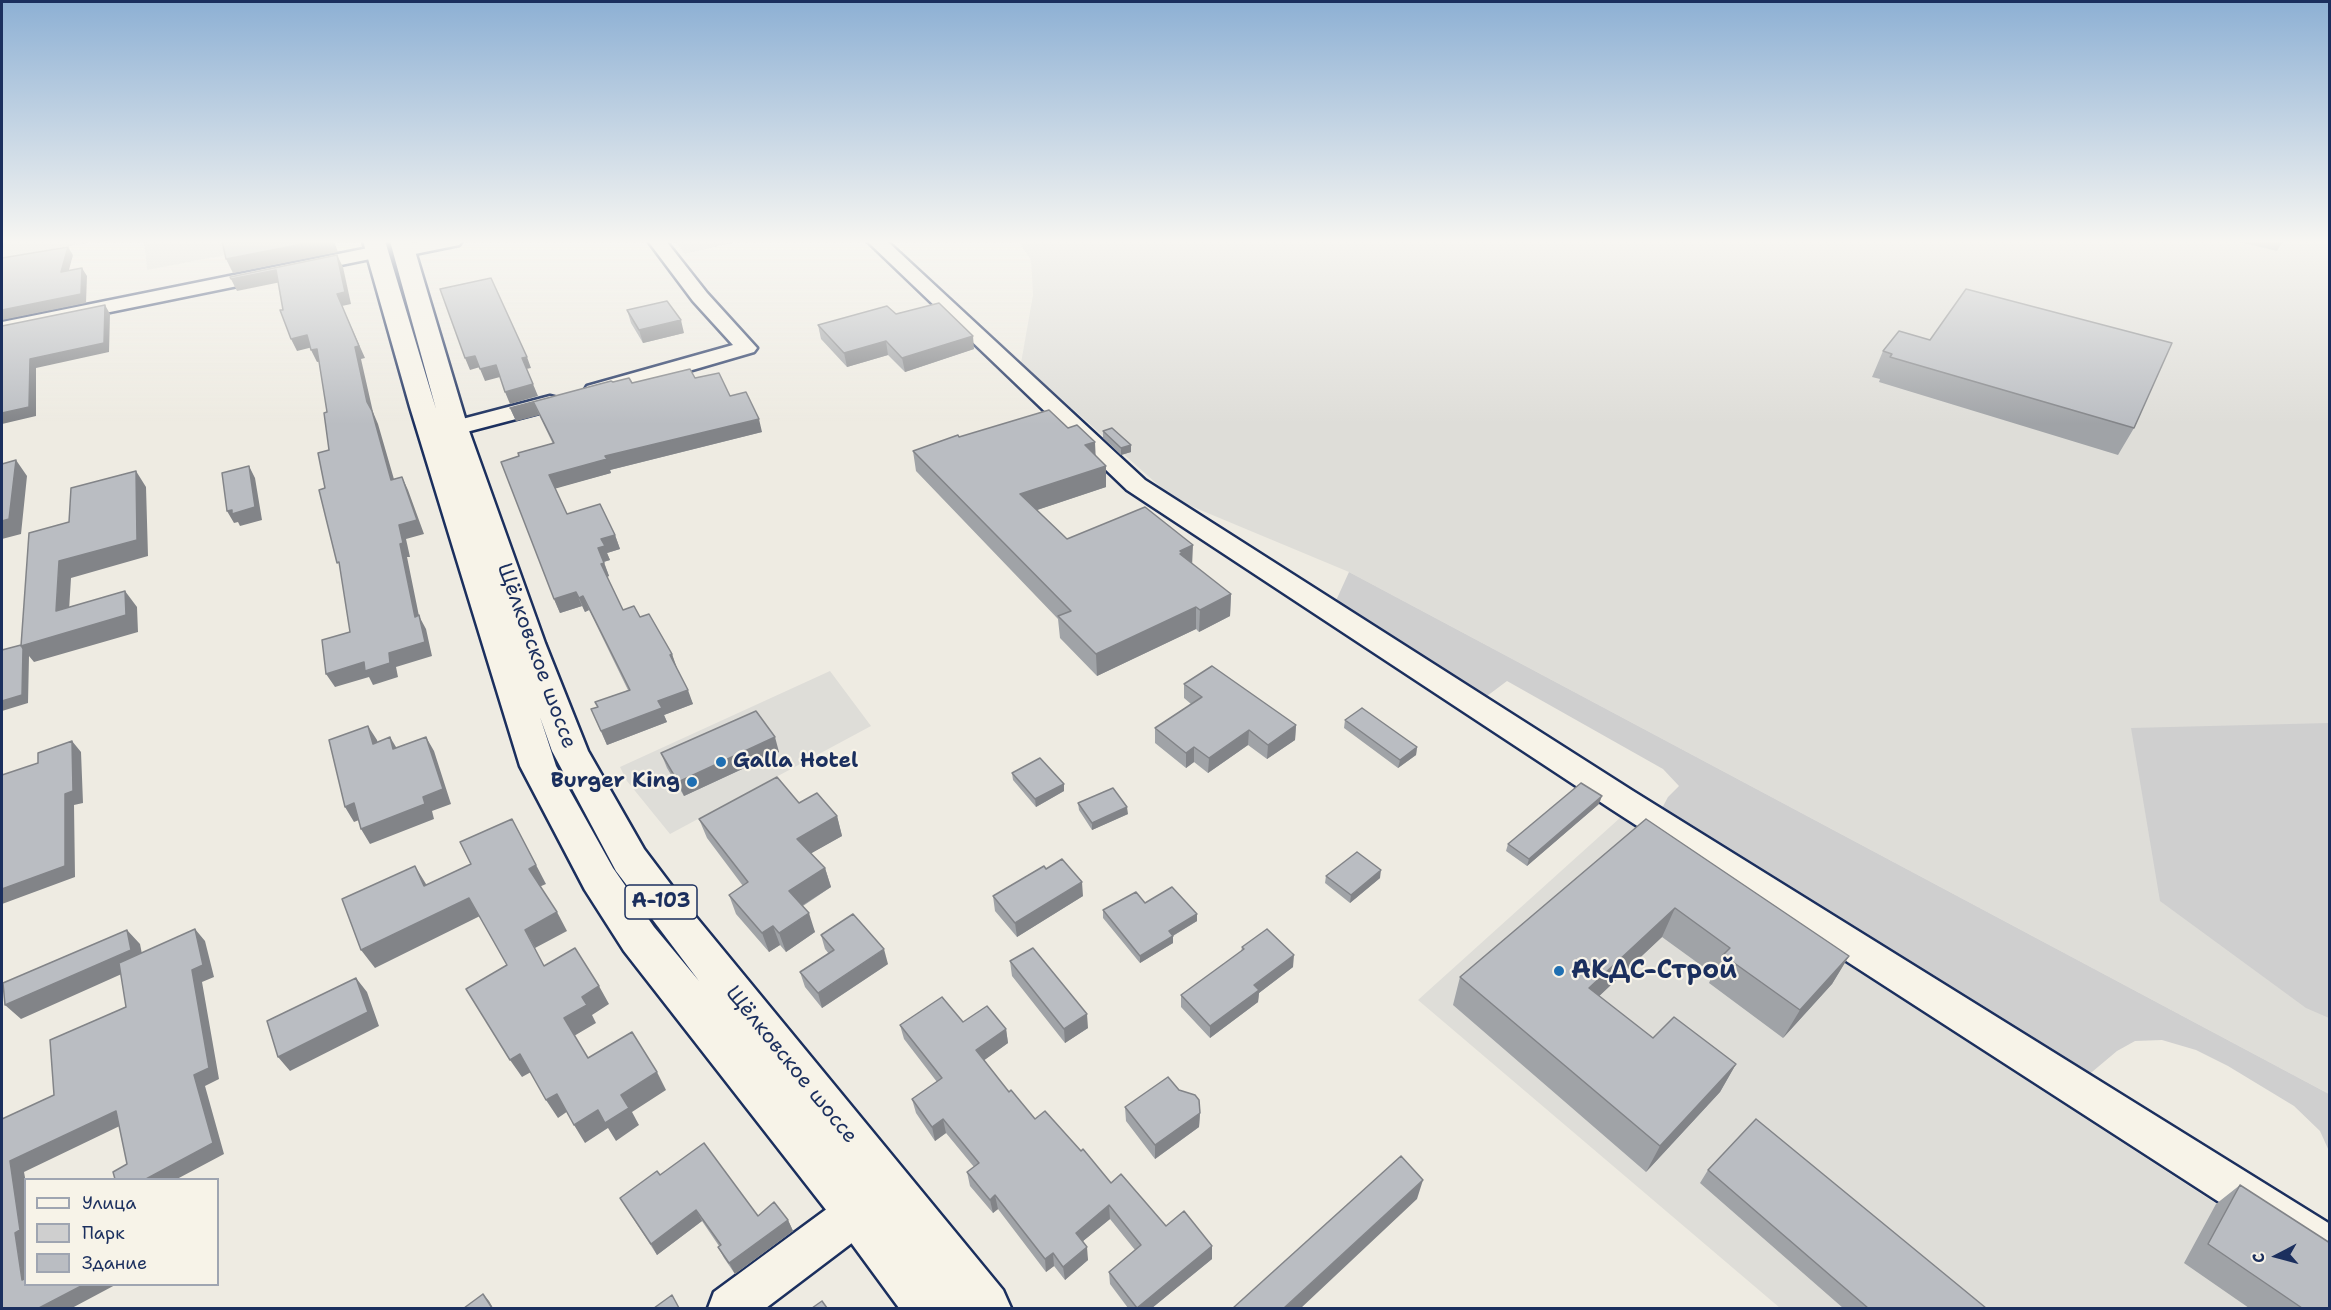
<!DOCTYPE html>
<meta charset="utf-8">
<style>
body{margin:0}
#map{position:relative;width:2331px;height:1310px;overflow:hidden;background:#eeebe2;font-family:"Shantell Sans",sans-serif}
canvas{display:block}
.frame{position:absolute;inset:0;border:3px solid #1b2f5e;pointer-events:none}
.legend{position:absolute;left:24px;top:1178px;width:195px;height:108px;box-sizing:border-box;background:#f7f3e8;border:2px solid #9fa5b1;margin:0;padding:8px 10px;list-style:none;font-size:18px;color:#1b2f5e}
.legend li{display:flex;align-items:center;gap:12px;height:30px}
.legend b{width:30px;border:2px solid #9fa5b1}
.north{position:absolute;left:2247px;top:1226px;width:60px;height:60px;-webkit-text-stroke:4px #f7f3e8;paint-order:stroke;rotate:264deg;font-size:16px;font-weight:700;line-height:24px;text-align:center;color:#1b2f5e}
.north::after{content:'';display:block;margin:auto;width:21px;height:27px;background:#1b2f5e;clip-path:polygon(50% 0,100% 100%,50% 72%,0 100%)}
</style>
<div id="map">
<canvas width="2331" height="1310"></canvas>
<div class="frame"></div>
<ul class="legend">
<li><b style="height:8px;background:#f7f3e8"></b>Улица</li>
<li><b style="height:16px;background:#cfcfcf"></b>Парк</li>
<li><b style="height:16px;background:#babdc2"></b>Здание</li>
</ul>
<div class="north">С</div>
</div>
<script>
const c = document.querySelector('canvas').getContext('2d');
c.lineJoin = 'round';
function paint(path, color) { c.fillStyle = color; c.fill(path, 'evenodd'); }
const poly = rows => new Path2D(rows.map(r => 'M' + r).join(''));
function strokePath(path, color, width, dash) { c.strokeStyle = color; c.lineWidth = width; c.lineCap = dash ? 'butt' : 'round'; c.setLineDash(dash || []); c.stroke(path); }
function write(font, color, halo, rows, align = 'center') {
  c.font = font + ' "Shantell Sans",sans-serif'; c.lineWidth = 4.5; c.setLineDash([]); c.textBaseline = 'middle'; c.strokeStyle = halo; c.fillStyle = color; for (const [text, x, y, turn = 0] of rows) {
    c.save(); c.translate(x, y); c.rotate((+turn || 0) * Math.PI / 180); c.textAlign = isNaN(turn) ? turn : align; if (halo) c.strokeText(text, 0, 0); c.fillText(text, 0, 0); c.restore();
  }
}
paint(poly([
 [2,241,97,241,2,258],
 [144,241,299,241,147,270],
 [675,241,740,241,685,254],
 [1018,241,2329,241,2329,1094,1349,572,1174,499,1021,363,1033,295,1031,260],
 [830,671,871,726,670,834,627,781,620,767],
 [1621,817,2329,1277,2329,1308,1780,1308,1418,1000]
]), '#deddd8');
paint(poly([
 [1349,572,2329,1094,2329,1151,2320,1131,2294,1106,2228,1066,2196,1050,2162,1040,2135,1041,2117,1051,2086,1077,1660,812,1668,797,1679,786,1663,769,1507,681,1483,699,1334,605],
 [2329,723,2330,723,2329,1018,2306,1008,2160,901,2131,728]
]), '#cfcfcf');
const street = poly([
 [423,241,462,241,459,245,405,256,398,254,396,250,398,246,423,241],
 [648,241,666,241,707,293,757,348,754,352,603,396,595,398,587,396,584,391,587,386,733,345,693,301,648,241],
 [867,241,887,241,1145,480,1633,791,2330,1224,2330,1270,2315,1264,1611,809,1127,490,867,241],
 [378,246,385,248,387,252,385,256,2,334,2,322,378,246],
 [550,396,558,398,561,403,558,408,455,435,447,433,444,428,447,423,550,396],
 [858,1191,873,1197,879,1212,873,1227,766,1308,708,1308,714,1292,843,1197,858,1191]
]);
const primary = poly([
 [363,241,385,241,436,409,390,241,412,241,468,428,545,643,588,751,644,849,687,906,1003,1290,1011,1308,899,1308,841,1229,624,951,585,890,520,766,410,407,363,241],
 [540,717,552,751,616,871,699,981,654,927,613,868,556,766,540,717]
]);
strokePath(street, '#1b2f5e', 5);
strokePath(primary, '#1b2f5e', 5);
paint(street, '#f7f3e8');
paint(primary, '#f7f3e8');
paint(poly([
 [2235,241,2283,241,2277,251],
 [627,310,684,333,643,343,631,323],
 [896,314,974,349,905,372,888,355,847,367,821,339,818,325],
 [1883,351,2134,428,2118,455,1879,382,1880,379,1872,377],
 [695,378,730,396,762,432,610,470,611,473,555,488,567,514,615,535,620,549,607,553,610,560,604,562,609,576,607,577,623,610,640,617,672,654,676,668,693,704,664,715,667,722,607,745,591,709,597,707,628,690,589,610,585,612,582,606,560,613,554,599,553,444,539,415,516,421,510,408,613,382,632,383],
 [1103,431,1131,452,1121,455,1103,438],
 [959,437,1095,456,1106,466,1106,487,1037,510,1067,539,1192,564,1231,594,1230,616,1199,632,1196,629,1097,676,1060,638,1058,619,916,471,913,451],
 [1184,684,1296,725,1295,740,1267,759,1248,745,1208,773,1194,762,1186,768,1155,743,1155,728,1191,704,1184,698],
 [1345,720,1417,747,1416,755,1398,768,1344,728],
 [779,752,684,796,667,768,661,753],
 [1012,773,1064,784,1064,791,1036,807,1013,780],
 [799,803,837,816,842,836,811,853,825,868,831,887,803,906,815,932,786,952,780,945,769,952,736,914,729,895,743,886,707,838,699,819],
 [1078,803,1128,814,1092,830,1079,810],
 [1599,804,1527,866,1506,851,1508,844],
 [1646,819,1849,956,1832,984,1783,1038,1709,983,1713,974,1662,937,1599,996,1653,1038,1736,1064,1720,1092,1646,1172,1453,1005,1460,977],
 [1046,869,1083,896,1017,937,995,911,993,896],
 [1326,876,1380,878,1350,903,1325,883],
 [1145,903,1197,914,1197,921,1173,936,1173,943,1140,963,1103,918,1103,910],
 [821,935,888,964,822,1008,805,987,800,972,829,954,825,949],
 [1242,947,1293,967,1259,993,1258,1002,1210,1038,1181,1007,1181,995,1241,952],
 [1010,961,1088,1028,1065,1043,1012,976],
 [900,1025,1006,1029,1008,1043,984,1060,1009,1092,1035,1119,1081,1151,1111,1183,1166,1226,1212,1259,1152,1308,1128,1308,1110,1284,1109,1272,1135,1250,1110,1219,1083,1241,1088,1260,1065,1280,1054,1266,1046,1272,998,1209,993,1213,970,1186,967,1172,974,1167,946,1133,935,1141,916,1113,912,1099,937,1082,904,1039],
 [1125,1107,1200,1113,1199,1127,1155,1159,1126,1121],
 [1708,1170,1986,1308,1843,1308,1700,1183],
 [660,1175,758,1216,788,1220,793,1231,735,1274,724,1258,718,1247,719,1246,702,1221,657,1255,620,1198],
 [2240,1185,2330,1308,2249,1308,2184,1263,2216,1204]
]), '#a0a3a7');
paint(poly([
 [2,241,7,241,2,250],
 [318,241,334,241,338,252,233,273,226,259],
 [68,247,73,255,66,281,61,272],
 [337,255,343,267,351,304,342,306,365,358,361,359,373,412,378,424,398,493,391,480,367,402,337,294],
 [82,268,87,276,86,303,2,320,2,310],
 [276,270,281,282,237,291,231,279],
 [105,305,110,314,109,352,36,368,36,416,2,424,2,413,30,359],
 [681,320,684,333,643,343,639,330],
 [307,335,313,347,297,351,291,339],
 [973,336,974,349,905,372,902,358],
 [886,341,888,355,847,367,844,353],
 [317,349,323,361,317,362,311,350],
 [475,356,480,367,470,370,465,358],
 [527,357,531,368,526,369,522,358],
 [496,365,500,377,485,381,480,369],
 [533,384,538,396,510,404,505,392],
 [534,403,539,415,516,421,510,408],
 [759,419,762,432,610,470,611,473,554,489,549,475,605,456],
 [1095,442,1096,463,1085,445],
 [1131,445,1131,452,1121,455,1121,448],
 [16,460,27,476,21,534,2,539,2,521],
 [249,466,255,478,262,520,240,526,238,522,234,523,227,511,232,510],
 [1106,466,1106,487,1022,515,1020,494],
 [136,471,146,487,148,556,71,578,68,627,56,611,59,561],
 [402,477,408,490,424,534,406,539,410,557,407,557,419,616,426,629,432,656,396,667,398,677,373,685,369,677,335,687,326,674,389,653,415,617,400,544,399,525],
 [615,535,620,549,607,553,610,560,603,562,598,548,601,539],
 [1193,545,1192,567,1179,576,1180,551],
 [604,563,609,576,606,577,601,564],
 [125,591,137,607,138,632,34,662,29,656,28,703,2,711,2,701,21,646],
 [576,592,582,606,560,613,554,599],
 [1231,594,1230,616,1199,632,1200,610],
 [583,596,589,610,585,612,579,598],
 [1196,607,1196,629,1097,676,1096,654],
 [672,654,677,668,675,669,670,655],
 [688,690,693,704,664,715,667,722,607,745,601,731,658,701],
 [1296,725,1295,740,1267,759,1268,745],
 [368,726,377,740,382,758,373,744],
 [1249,730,1248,745,1208,773,1209,758],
 [390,737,399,752,393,749],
 [426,737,434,751,451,804,432,811,434,819,370,844,361,829,423,797],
 [775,737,779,752,684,796,678,782],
 [72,741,81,752,83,803,74,805,75,877,2,904,2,889,65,794],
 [1194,747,1194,762,1186,768,1186,753],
 [1417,747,1416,755,1398,768,1400,760],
 [1064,784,1064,791,1036,807,1035,799],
 [1602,796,1599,804,1527,866,1529,859],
 [354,803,364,818,354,822,345,807],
 [1127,807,1128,814,1092,830,1092,823],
 [837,816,842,836,803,858,797,839],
 [512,819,546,884,539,887,529,869],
 [415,866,426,884,435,905,424,886],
 [825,868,831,887,795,910,789,891],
 [1381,870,1380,878,1350,903,1351,895],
 [1082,882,1083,896,1017,937,1015,923],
 [469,898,480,916,375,968,361,950],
 [1675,908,1662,937,1578,1016,1589,988],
 [557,912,567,931,535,948,525,930],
 [809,913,815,932,786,952,779,933],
 [1197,914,1197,921,1169,938,1169,931],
 [773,926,780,945,769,952,762,933],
 [195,929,205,941,214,977,202,982,219,1079,205,1086,224,1154,177,1179,146,1179,194,1075,192,970],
 [127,930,140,944,144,964,21,1019,5,1005],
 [1173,936,1173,943,1140,963,1140,956],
 [884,949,888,964,822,1008,818,993],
 [1294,955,1293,967,1259,993,1258,1002,1210,1038,1210,1026,1254,985],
 [1849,956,1832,984,1783,1038,1800,1010],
 [356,978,367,992,379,1026,290,1071,278,1057],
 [599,986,609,1004,592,1015,596,1023,574,1036,564,1018,582,997],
 [1087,1014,1088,1028,1065,1043,1064,1029],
 [1006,1029,1008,1043,979,1064,976,1050],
 [520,1054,531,1072,522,1077,510,1060],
 [1736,1064,1720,1092,1646,1172,1660,1146],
 [657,1072,666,1090,632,1112,639,1125,616,1141,608,1128,585,1143,574,1125],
 [557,1094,568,1111,558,1118,546,1100],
 [116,1111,128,1122,24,1172,26,1183,26,1282,22,1280,15,1233,10,1161],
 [1200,1113,1199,1127,1155,1159,1155,1145],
 [943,1119,946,1133,935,1141,932,1127],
 [1423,1180,1417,1199,1301,1308,1284,1308],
 [995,1195,998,1209,993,1213,990,1200],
 [1109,1205,1110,1219,1077,1246,1076,1233],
 [696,1210,702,1221,657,1255,651,1244],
 [788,1220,793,1231,735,1274,729,1263],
 [1212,1246,1212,1259,1152,1308,1137,1308],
 [1087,1247,1088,1260,1065,1280,1063,1267],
 [1053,1253,1054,1266,1046,1272,1045,1259],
 [85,1284,117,1284,72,1308,39,1308],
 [483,1294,489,1301,493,1308,492,1308]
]), '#828488');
const building = poly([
 [222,241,318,241,226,259,222,241],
 [68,247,61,272,82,268,81,294,2,310,2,258,68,247],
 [337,255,345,292,337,294,359,346,355,347,367,402,372,411,391,480,402,477,417,520,399,525,403,543,400,544,415,617,419,615,425,642,389,653,390,663,365,671,364,662,326,674,322,640,350,632,339,562,337,563,319,490,325,488,318,453,329,450,324,413,327,412,317,349,311,350,307,335,291,339,280,310,283,310,276,270,231,279,230,277,337,255],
 [491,278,527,357,522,358,533,384,505,392,496,365,480,369,475,356,465,358,440,289,491,278],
 [1966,289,2172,343,2134,428,1890,357,1892,354,1883,351,1899,331,1930,340,1966,289],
 [667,301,681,320,639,330,627,310,667,301],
 [939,303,973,336,902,358,886,341,844,353,818,325,887,306,896,314,939,303],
 [105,305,104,343,30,359,29,407,2,413,2,326,105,305],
 [690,369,695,378,719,373,730,396,746,392,759,419,605,456,607,459,549,475,567,514,600,504,615,535,601,539,605,546,598,548,604,563,601,564,623,610,634,606,640,617,649,614,672,654,670,655,688,690,658,701,662,708,601,731,591,709,598,707,595,702,630,690,583,596,579,598,576,592,554,599,501,462,519,456,518,453,554,443,534,403,510,408,611,381,613,382,629,378,632,383,690,369],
 [1049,410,1068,428,1077,425,1095,442,1085,445,1106,466,1020,494,1067,539,1145,507,1193,545,1180,551,1182,553,1180,554,1231,594,1200,610,1196,607,1096,654,1058,616,1071,611,913,451,958,435,959,437,1049,410],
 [1112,428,1131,445,1121,448,1103,431,1112,428],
 [16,460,9,519,2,521,2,464,16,460],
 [249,466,255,507,232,514,232,510,227,511,222,473,249,466],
 [136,471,137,540,59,561,56,611,125,591,126,615,21,646,29,533,69,522,71,488,136,471],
 [21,645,23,649,22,695,2,701,2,650,21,645],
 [1212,666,1296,725,1268,745,1249,730,1209,758,1194,747,1186,753,1155,728,1202,697,1184,684,1212,666],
 [1362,708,1417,747,1400,760,1345,720,1362,708],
 [756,711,775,737,678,782,661,753,756,711],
 [368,726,373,744,390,737,393,749,426,737,443,789,423,797,425,804,361,829,354,803,345,807,329,740,368,726],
 [72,741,73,791,65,794,65,866,2,889,2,775,38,763,38,753,72,741],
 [1040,758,1064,784,1035,799,1012,773,1040,758],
 [777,777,799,803,817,793,837,816,797,839,825,868,789,891,809,913,779,933,773,926,762,933,729,895,748,882,699,819,777,777],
 [1581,783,1602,796,1529,859,1508,844,1581,783],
 [1113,788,1127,807,1092,823,1078,803,1113,788],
 [512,819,536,865,529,869,557,912,525,930,544,966,575,948,599,986,582,997,587,1005,564,1018,588,1058,632,1032,657,1072,621,1095,629,1108,605,1123,598,1110,574,1125,557,1094,546,1100,520,1054,510,1060,466,989,507,965,469,898,361,950,342,899,415,866,424,886,471,864,460,842,512,819],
 [1646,819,1849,956,1800,1010,1723,955,1730,948,1675,908,1589,988,1653,1038,1674,1017,1736,1064,1660,1146,1460,977,1646,819],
 [1357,852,1381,870,1351,895,1326,876,1357,852],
 [1062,859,1082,882,1015,923,993,896,1044,866,1046,869,1062,859],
 [1172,887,1197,914,1169,931,1173,936,1140,956,1103,910,1136,892,1145,903,1172,887],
 [853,914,884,949,818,993,800,972,834,950,821,935,853,914],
 [195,929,203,965,192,970,209,1068,194,1075,213,1143,146,1179,115,1179,113,1172,127,1164,116,1111,10,1161,20,1230,15,1233,22,1280,26,1278,26,1284,85,1284,39,1308,2,1308,2,1119,54,1095,50,1040,126,1007,119,963,195,929],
 [1267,929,1294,955,1254,985,1259,990,1210,1026,1181,995,1244,949,1242,947,1267,929],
 [127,930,131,950,5,1005,3,983,127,930],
 [1033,948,1087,1014,1064,1029,1010,961,1033,948],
 [356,978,368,1012,278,1057,267,1021,356,978],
 [942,997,963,1022,987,1006,1006,1029,976,1050,1009,1092,1011,1090,1035,1119,1045,1111,1081,1151,1083,1149,1111,1183,1121,1174,1166,1226,1184,1211,1212,1246,1137,1308,1109,1272,1141,1245,1109,1205,1076,1233,1087,1247,1063,1267,1053,1253,1045,1259,995,1195,990,1200,967,1172,979,1163,943,1119,932,1127,912,1099,942,1078,900,1025,942,997],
 [1168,1077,1179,1090,1195,1095,1199,1100,1200,1113,1155,1145,1125,1107,1168,1077],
 [1756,1119,1986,1308,1868,1308,1708,1170,1756,1119],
 [704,1143,758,1216,774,1202,788,1220,729,1263,718,1247,721,1245,696,1210,651,1244,620,1198,657,1171,660,1175,704,1143],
 [1401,1156,1423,1180,1284,1308,1233,1308,1401,1156],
 [2240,1185,2330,1243,2330,1308,2302,1308,2208,1244,2240,1185],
 [483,1294,492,1308,464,1308,483,1294],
 [672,1295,679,1308,654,1308,672,1295],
 [822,1301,827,1308,812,1308,822,1301]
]);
paint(building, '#babdc2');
strokePath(building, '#828488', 1.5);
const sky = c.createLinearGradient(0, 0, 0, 424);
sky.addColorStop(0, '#8db0d4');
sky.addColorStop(0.57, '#f7f6f2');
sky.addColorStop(1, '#f7f6f200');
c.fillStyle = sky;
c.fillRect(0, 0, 2331, 424);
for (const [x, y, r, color] of [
 [721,762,6,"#1f6fb2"],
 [692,782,6,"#1f6fb2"],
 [1559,971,6,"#1f6fb2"]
]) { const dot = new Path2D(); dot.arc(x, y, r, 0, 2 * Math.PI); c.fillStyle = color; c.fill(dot); strokePath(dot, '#f7f3e8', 2); }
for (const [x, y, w] of [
 [661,902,72]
]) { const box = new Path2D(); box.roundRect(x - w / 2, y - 17, w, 34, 4.5); c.fillStyle = '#f7f3e8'; c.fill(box); strokePath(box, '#1b2f5e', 1.5); }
write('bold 20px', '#1b2f5e', null, [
 ["А-103",661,902]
]);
write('21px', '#1b2f5e', '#f7f3e8', [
 ["Щёлковское шоссе",536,656,70],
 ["Щёлковское шоссе",791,1065,51]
]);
write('bold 21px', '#1b2f5e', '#f7f3e8', [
 ["Galla Hotel",733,762],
 ["Burger King",680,782,"right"]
], 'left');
write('bold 26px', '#1b2f5e', '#f7f3e8', [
 ["АКДС-Строй",1571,971]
], 'left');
</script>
